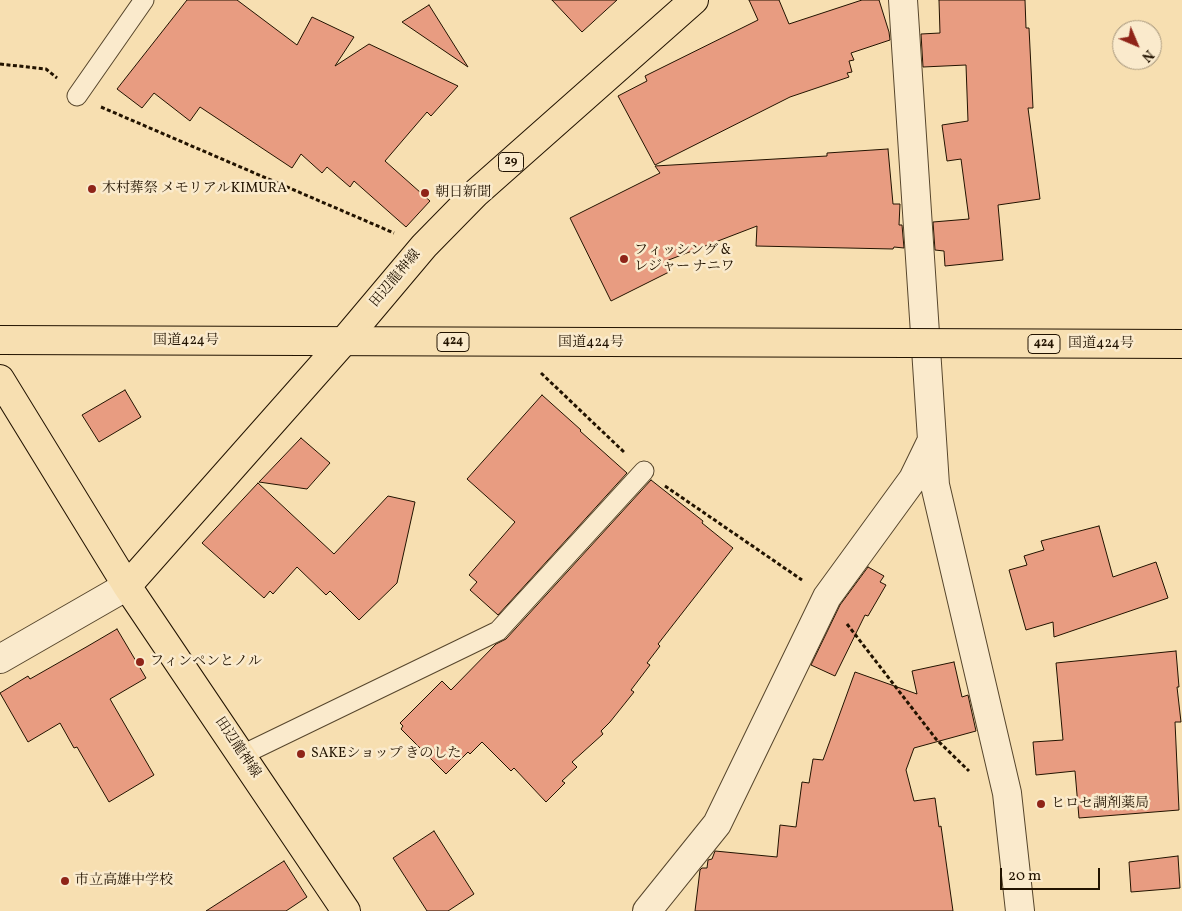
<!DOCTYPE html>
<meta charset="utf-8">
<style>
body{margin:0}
#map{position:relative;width:1182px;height:911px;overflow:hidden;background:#f7dfb1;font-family:Vollkorn,serif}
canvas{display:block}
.north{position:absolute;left:1112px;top:20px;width:50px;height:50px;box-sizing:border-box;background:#faeacc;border:1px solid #a4947a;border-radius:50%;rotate:135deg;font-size:14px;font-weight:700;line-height:20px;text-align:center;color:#221300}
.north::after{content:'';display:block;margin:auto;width:18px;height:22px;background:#8f2418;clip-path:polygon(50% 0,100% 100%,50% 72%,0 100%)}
.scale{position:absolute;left:1000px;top:868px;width:100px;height:22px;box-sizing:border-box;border:2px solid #221300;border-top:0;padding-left:6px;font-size:15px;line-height:18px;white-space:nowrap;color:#221300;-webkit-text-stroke:4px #faeacc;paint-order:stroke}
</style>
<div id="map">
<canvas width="1182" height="911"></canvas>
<div class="north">N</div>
<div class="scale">20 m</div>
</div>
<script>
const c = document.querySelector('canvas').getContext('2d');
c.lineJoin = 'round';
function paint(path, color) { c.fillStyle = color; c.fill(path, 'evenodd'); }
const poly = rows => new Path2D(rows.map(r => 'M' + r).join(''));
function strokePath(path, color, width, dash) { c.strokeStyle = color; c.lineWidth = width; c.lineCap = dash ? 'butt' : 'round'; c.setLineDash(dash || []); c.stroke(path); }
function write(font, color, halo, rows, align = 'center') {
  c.font = font + ' Vollkorn,"Noto Serif JP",serif'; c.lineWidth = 5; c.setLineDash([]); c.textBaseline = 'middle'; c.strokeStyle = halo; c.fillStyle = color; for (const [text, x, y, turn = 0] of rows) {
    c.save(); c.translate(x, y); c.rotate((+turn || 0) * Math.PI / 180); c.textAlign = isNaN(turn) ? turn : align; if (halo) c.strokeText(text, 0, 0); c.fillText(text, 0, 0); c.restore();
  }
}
const building = poly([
 [187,0,237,0,297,45,312,17,354,37,335,66,369,44,458,86,431,116,427,112,385,161,430,201,406,227,354,181,350,187,327,167,322,173,301,154,292,168,200,107,190,121,154,93,142,108,117,89,187,0],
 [552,0,617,0,582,32,552,0],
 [749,0,779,0,789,24,862,0,879,0,889,32,890,40,851,53,854,60,849,61,852,72,847,73,849,77,790,97,655,165,618,96,647,81,645,76,758,20,749,0],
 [939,0,1025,0,1026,28,1029,28,1033,108,1028,108,1040,199,998,205,1003,260,945,266,944,251,935,250,933,222,969,219,961,159,947,161,942,125,968,121,966,65,923,67,921,34,940,33,939,0],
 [429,5,468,67,402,22,429,5],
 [888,149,893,204,900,204,899,225,902,225,904,248,894,247,893,249,756,246,757,226,666,261,671,271,611,301,570,218,660,173,655,166,827,156,827,153,888,149],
 [125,390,141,417,99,442,82,415,125,390],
 [542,395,581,430,580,431,627,473,498,615,470,590,477,582,469,575,515,522,467,479,542,395],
 [301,438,330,463,307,489,259,482,301,438],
 [651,480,703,521,702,523,733,548,658,644,660,646,647,663,650,665,631,690,634,692,610,722,601,731,603,734,572,762,577,767,562,781,565,783,546,802,514,768,511,771,482,742,470,754,468,752,446,774,401,729,403,726,400,723,442,681,451,690,496,644,506,639,651,480],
 [258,483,334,554,388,496,415,502,397,583,359,620,330,591,326,595,297,567,273,594,270,591,264,598,202,543,258,483],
 [1099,526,1113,577,1156,562,1168,598,1054,637,1053,622,1026,630,1009,570,1027,565,1024,556,1044,550,1041,541,1099,526],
 [868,567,884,576,880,582,886,585,868,616,865,615,835,676,811,665,840,605,868,567],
 [117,629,146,678,110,699,154,775,109,802,77,747,74,748,60,723,28,742,0,693,28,676,30,679,88,646,117,629],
 [1176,651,1179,687,1177,687,1181,722,1175,722,1179,810,1079,818,1075,771,1036,775,1033,742,1063,740,1056,663,1176,651],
 [954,662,962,697,968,695,976,731,914,748,906,770,914,801,935,798,939,827,941,826,953,911,695,911,700,870,702,868,707,868,708,860,712,859,715,851,777,857,780,825,796,827,802,782,809,783,813,759,823,760,855,672,917,694,912,671,954,662],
 [434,831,474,894,448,911,427,911,393,858,434,831],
 [1178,856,1180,888,1131,892,1129,862,1178,856],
 [284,861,307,897,286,911,206,911,284,861]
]);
paint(building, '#e89c81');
strokePath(building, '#221300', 1);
const service = poly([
 [77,96,144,0],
 [242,755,498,631,644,471]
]);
const minor = poly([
 [903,0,935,485,1007,793,1020,911],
 [647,911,717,824,827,597,913,479,931,442]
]);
const tertiary = poly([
 [0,659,127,586]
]);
const primary = poly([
 [0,379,127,586,346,911],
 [127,586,344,341,424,246,476,193,694,0]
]);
const trunk = poly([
 [0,340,907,343]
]);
strokePath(service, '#57462c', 21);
strokePath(minor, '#57462c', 30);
strokePath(tertiary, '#57462c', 30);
strokePath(primary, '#221300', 30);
strokePath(trunk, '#221300', 30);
strokePath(poly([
 [0,64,46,69,57,78],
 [101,107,394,233],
 [541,373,625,453],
 [665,486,802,580],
 [847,624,936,739,969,771]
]), '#221300', 3, [4, 2.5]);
strokePath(service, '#faeacc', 19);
strokePath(minor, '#faeacc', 28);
strokePath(tertiary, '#faeacc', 28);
strokePath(primary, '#f7dfb1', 28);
strokePath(trunk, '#f7dfb1', 28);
const trunkBridge = poly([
 [907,343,1182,344]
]);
strokePath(trunkBridge, '#221300', 30, []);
strokePath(trunkBridge, '#f7dfb1', 28);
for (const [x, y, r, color] of [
 [92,189,5,"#8f2418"],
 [425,193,5,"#8f2418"],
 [624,259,5,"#8f2418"],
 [140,662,5,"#8f2418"],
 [301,754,5,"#8f2418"],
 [1041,804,5,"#8f2418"],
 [65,881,5,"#8f2418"]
]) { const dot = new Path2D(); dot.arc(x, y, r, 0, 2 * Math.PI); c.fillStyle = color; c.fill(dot); strokePath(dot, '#faeacc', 2); }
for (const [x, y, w] of [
 [511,162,25],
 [453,342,32],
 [1044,344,32]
]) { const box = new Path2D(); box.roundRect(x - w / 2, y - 9.5, w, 19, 4); c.fillStyle = '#faeacc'; c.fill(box); strokePath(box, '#221300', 1); }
write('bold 12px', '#221300', null, [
 ["29",511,162],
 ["424",453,342],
 ["424",1044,344]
]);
write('14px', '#221300', '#faeacc', [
 ["木村葬祭 メモリアルKIMURA",102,189],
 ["朝日新聞",435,193],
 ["フィッシング &",634,251],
 ["レジャー ナニワ",634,267],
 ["フィンペンとノル",150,662],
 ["SAKEショップ きのした",311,754],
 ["ヒロセ調剤薬局",1051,804],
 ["市立高雄中学校",75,881]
], 'left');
write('14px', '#221300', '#faeacc', [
 ["田辺龍神線",396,279,-50],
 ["国道424号",186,341],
 ["国道424号",591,343],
 ["国道424号",1101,344],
 ["田辺龍神線",237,748,56]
]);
</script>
